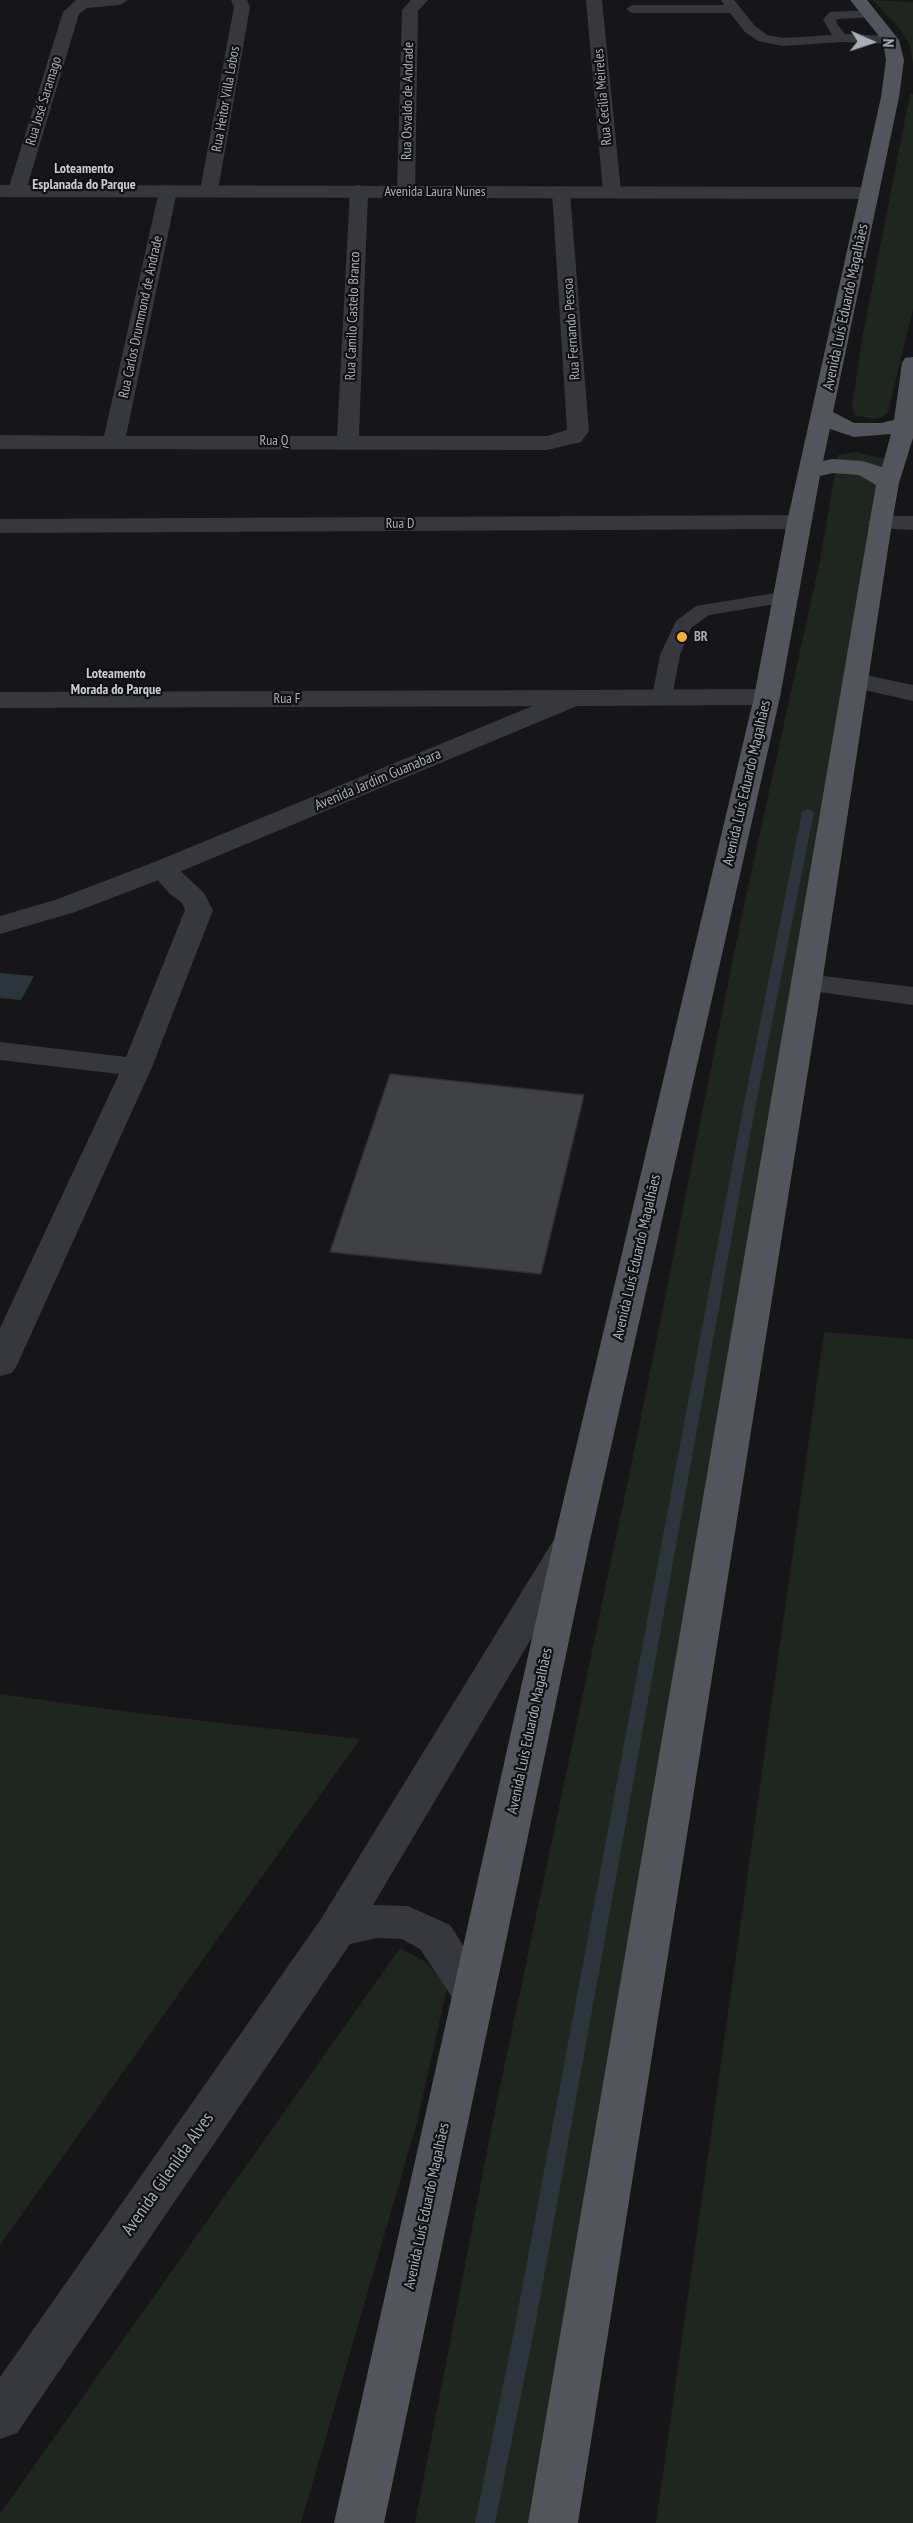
<!DOCTYPE html>
<meta charset="utf-8">
<style>
body{margin:0}
#map{position:relative;width:913px;height:2523px;overflow:hidden;background:#161618;font-family:"PT Sans Narrow",sans-serif}
canvas{display:block}
.north{position:absolute;left:841px;top:12px;width:60px;height:60px;-webkit-text-stroke:4px #111113;paint-order:stroke;rotate:93deg;font-size:16px;font-weight:700;line-height:24px;text-align:center;color:#a8adb8}
.north::after{content:'';display:block;margin:auto;width:21px;height:27px;background:#a8adb8;clip-path:polygon(50% 0,100% 100%,50% 72%,0 100%)}
</style>
<div id="map">
<canvas width="913" height="2523"></canvas>
<div class="north">N</div>
</div>
<script>
const c = document.querySelector('canvas').getContext('2d');
c.lineJoin = 'round';
function paint(path, color) { c.fillStyle = color; c.fill(path, 'evenodd'); }
const poly = rows => new Path2D(rows.map(r => 'M' + r).join(''));
function strokePath(path, color, width, dash) { c.strokeStyle = color; c.lineWidth = width; c.lineCap = dash ? 'butt' : 'round'; c.setLineDash(dash || []); c.stroke(path); }
function write(font, color, halo, rows, align = 'center') {
  c.font = font + ' "PT Sans Narrow",sans-serif'; c.lineWidth = 4.5; c.setLineDash([]); c.textBaseline = 'middle'; c.strokeStyle = halo; c.fillStyle = color; for (const [text, x, y, turn = 0] of rows) {
    c.save(); c.translate(x, y); c.rotate((+turn || 0) * Math.PI / 180); c.textAlign = isNaN(turn) ? turn : align; if (halo) c.strokeText(text, 0, 0); c.fillText(text, 0, 0); c.restore();
  }
}
paint(poly([
 [873,0,913,2,913,64,910,46,901,30],
 [910,94,913,94,913,309,888,412,882,417,873,419,855,415,852,407,862,339],
 [855,452,887,459,538,2523,415,2523,494,2115,634,1452,740,924,820,560,838,455],
 [824,1332,913,1339,913,2523,656,2523],
 [0,1694,128,1712,360,1739,0,2245],
 [400,1948,426,1962,447,1988,417,2122,301,2523,0,2523,0,2514]
]), '#1e261f');
paint(poly([
 [0,973,34,976,21,1000,0,998]
]), '#2c353c');
paint(poly([
 [808,809,814,812,754,1114,535,2326,495,2523,475,2523,515,2326,742,1114,802,812,808,809]
]), '#2c353c');
const building = poly([
 [390,1074,584,1095,541,1274,330,1252,390,1074]
]);
paint(building, '#404145');
strokePath(building, '#303034', 1.5);
paint(poly([
 [721,0,734,0,755,26,767,35,783,38,832,35,823,19,830,12,871,10,876,11,877,14,876,17,838,19,836,20,837,24,845,34,891,36,898,40,891,44,841,42,783,46,758,41,745,32,730,13,632,13,626,9,632,5,724,5,721,0],
 [787,591,794,593,796,597,794,601,709,615,691,628,680,655,672,697,669,701,655,701,652,697,660,655,676,621,696,606,787,591]
]), '#37383d');
paint(poly([
 [76,0,128,0,120,5,87,8,79,14,26,190,24,194,17,196,10,194,8,190,63,12,76,0],
 [231,0,247,0,250,7,218,190,216,194,209,196,202,194,200,190,234,7,231,0],
 [411,0,428,0,418,11,415,191,413,195,406,197,399,195,397,191,402,10,411,0],
 [586,0,602,0,621,192,619,196,612,198,605,196,603,192,586,0],
 [168,185,175,187,177,191,126,436,337,436,350,191,352,187,359,185,366,187,368,191,359,436,547,436,567,430,552,192,554,188,561,186,568,188,570,192,589,431,581,442,547,450,0,449,0,435,104,436,159,191,161,187,168,185],
 [799,515,807,517,811,522,807,527,799,529,0,533,0,519,799,515],
 [880,516,913,516,913,530,872,528,868,523,872,518,880,516],
 [573,690,582,693,586,698,582,703,573,706,0,708,0,692,573,690],
 [162,861,172,863,204,893,213,910,152,1067,17,1365,12,1373,0,1376,0,1328,119,1074,0,1060,0,1042,126,1057,185,910,182,903,169,893,148,869,152,863,162,861],
 [807,974,913,987,913,1005,797,989,792,983,797,977,807,974]
]), '#37383d');
paint(poly([
 [0,185,870,187,877,189,879,193,877,197,870,199,0,197,0,185],
 [856,673,913,685,913,701,847,686,843,681,847,676,856,673],
 [767,689,776,692,780,697,776,702,767,705,577,706,172,875,75,912,0,934,0,916,55,900,152,863,564,693,573,690,767,689],
 [566,1537,579,1541,584,1550,373,1905,408,1906,450,1925,494,1994,488,2006,473,2011,458,2006,420,1949,402,1939,377,1938,350,1944,17,2433,0,2439,0,2377,321,1919,553,1541,566,1537]
]), '#37383d');
paint(poly([
 [850,0,867,0,899,40,904,60,899,97,833,412,854,423,881,423,894,420,902,363,905,358,913,357,913,438,899,483,892,523,822,983,578,2523,528,2523,876,485,859,475,833,473,820,476,780,697,590,1540,384,2523,334,2523,554,1540,754,697,787,522,881,97,886,60,883,41,850,0],
 [830,429,854,437,891,434,882,467,862,461,832,459,823,461,830,429]
]), '#53555c');
for (const [x, y, r, color] of [
 [682,637,6,"#f2b134"]
]) { const dot = new Path2D(); dot.arc(x, y, r, 0, 2 * Math.PI); c.fillStyle = color; c.fill(dot); strokePath(dot, '#111113', 2); }
write('14px', '#a8adb8', '#111113', [
 ["Rua Cecília Meireles",603,97,-95],
 ["Rua Heitor Villa Lobos",226,99,-80],
 ["Rua José Saramago",44,101,-73],
 ["Rua Osvaldo de Andrade",408,101,-89],
 ["Avenida Laura Nunes",435,192],
 ["Rua Camilo Castelo Branco",353,316,-88],
 ["Rua Carlos Drummond de Andrade",141,317,-78],
 ["Rua Fernando Pessoa",572,329,-94],
 ["Rua Q",274,441],
 ["Rua D",400,524],
 ["Rua F",287,699]
]);
write('bold 14px', '#c9ccd4', '#111113', [
 ["Loteamento",84,169],
 ["Esplanada do Parque",84,185],
 ["Loteamento",116,674],
 ["Morada do Parque",116,690]
]);
write('bold 14px', '#a8adb8', '#111113', [
 ["BR",694,637]
], 'left');
write('15px', '#a8adb8', '#111113', [
 ["Avenida Luís Eduardo Magalhães",846,307,-78],
 ["Avenida Jardim Guanabara",378,780,-23],
 ["Avenida Luís Eduardo Magalhães",747,783,-77],
 ["Avenida Luís Eduardo Magalhães",637,1257,-77],
 ["Avenida Luís Eduardo Magalhães",530,1731,-78],
 ["Avenida Luís Eduardo Magalhães",427,2206,-78]
]);
write('18px', '#a8adb8', '#111113', [
 ["Avenida Gilenilda Alves",168,2174,-55]
]);
</script>
